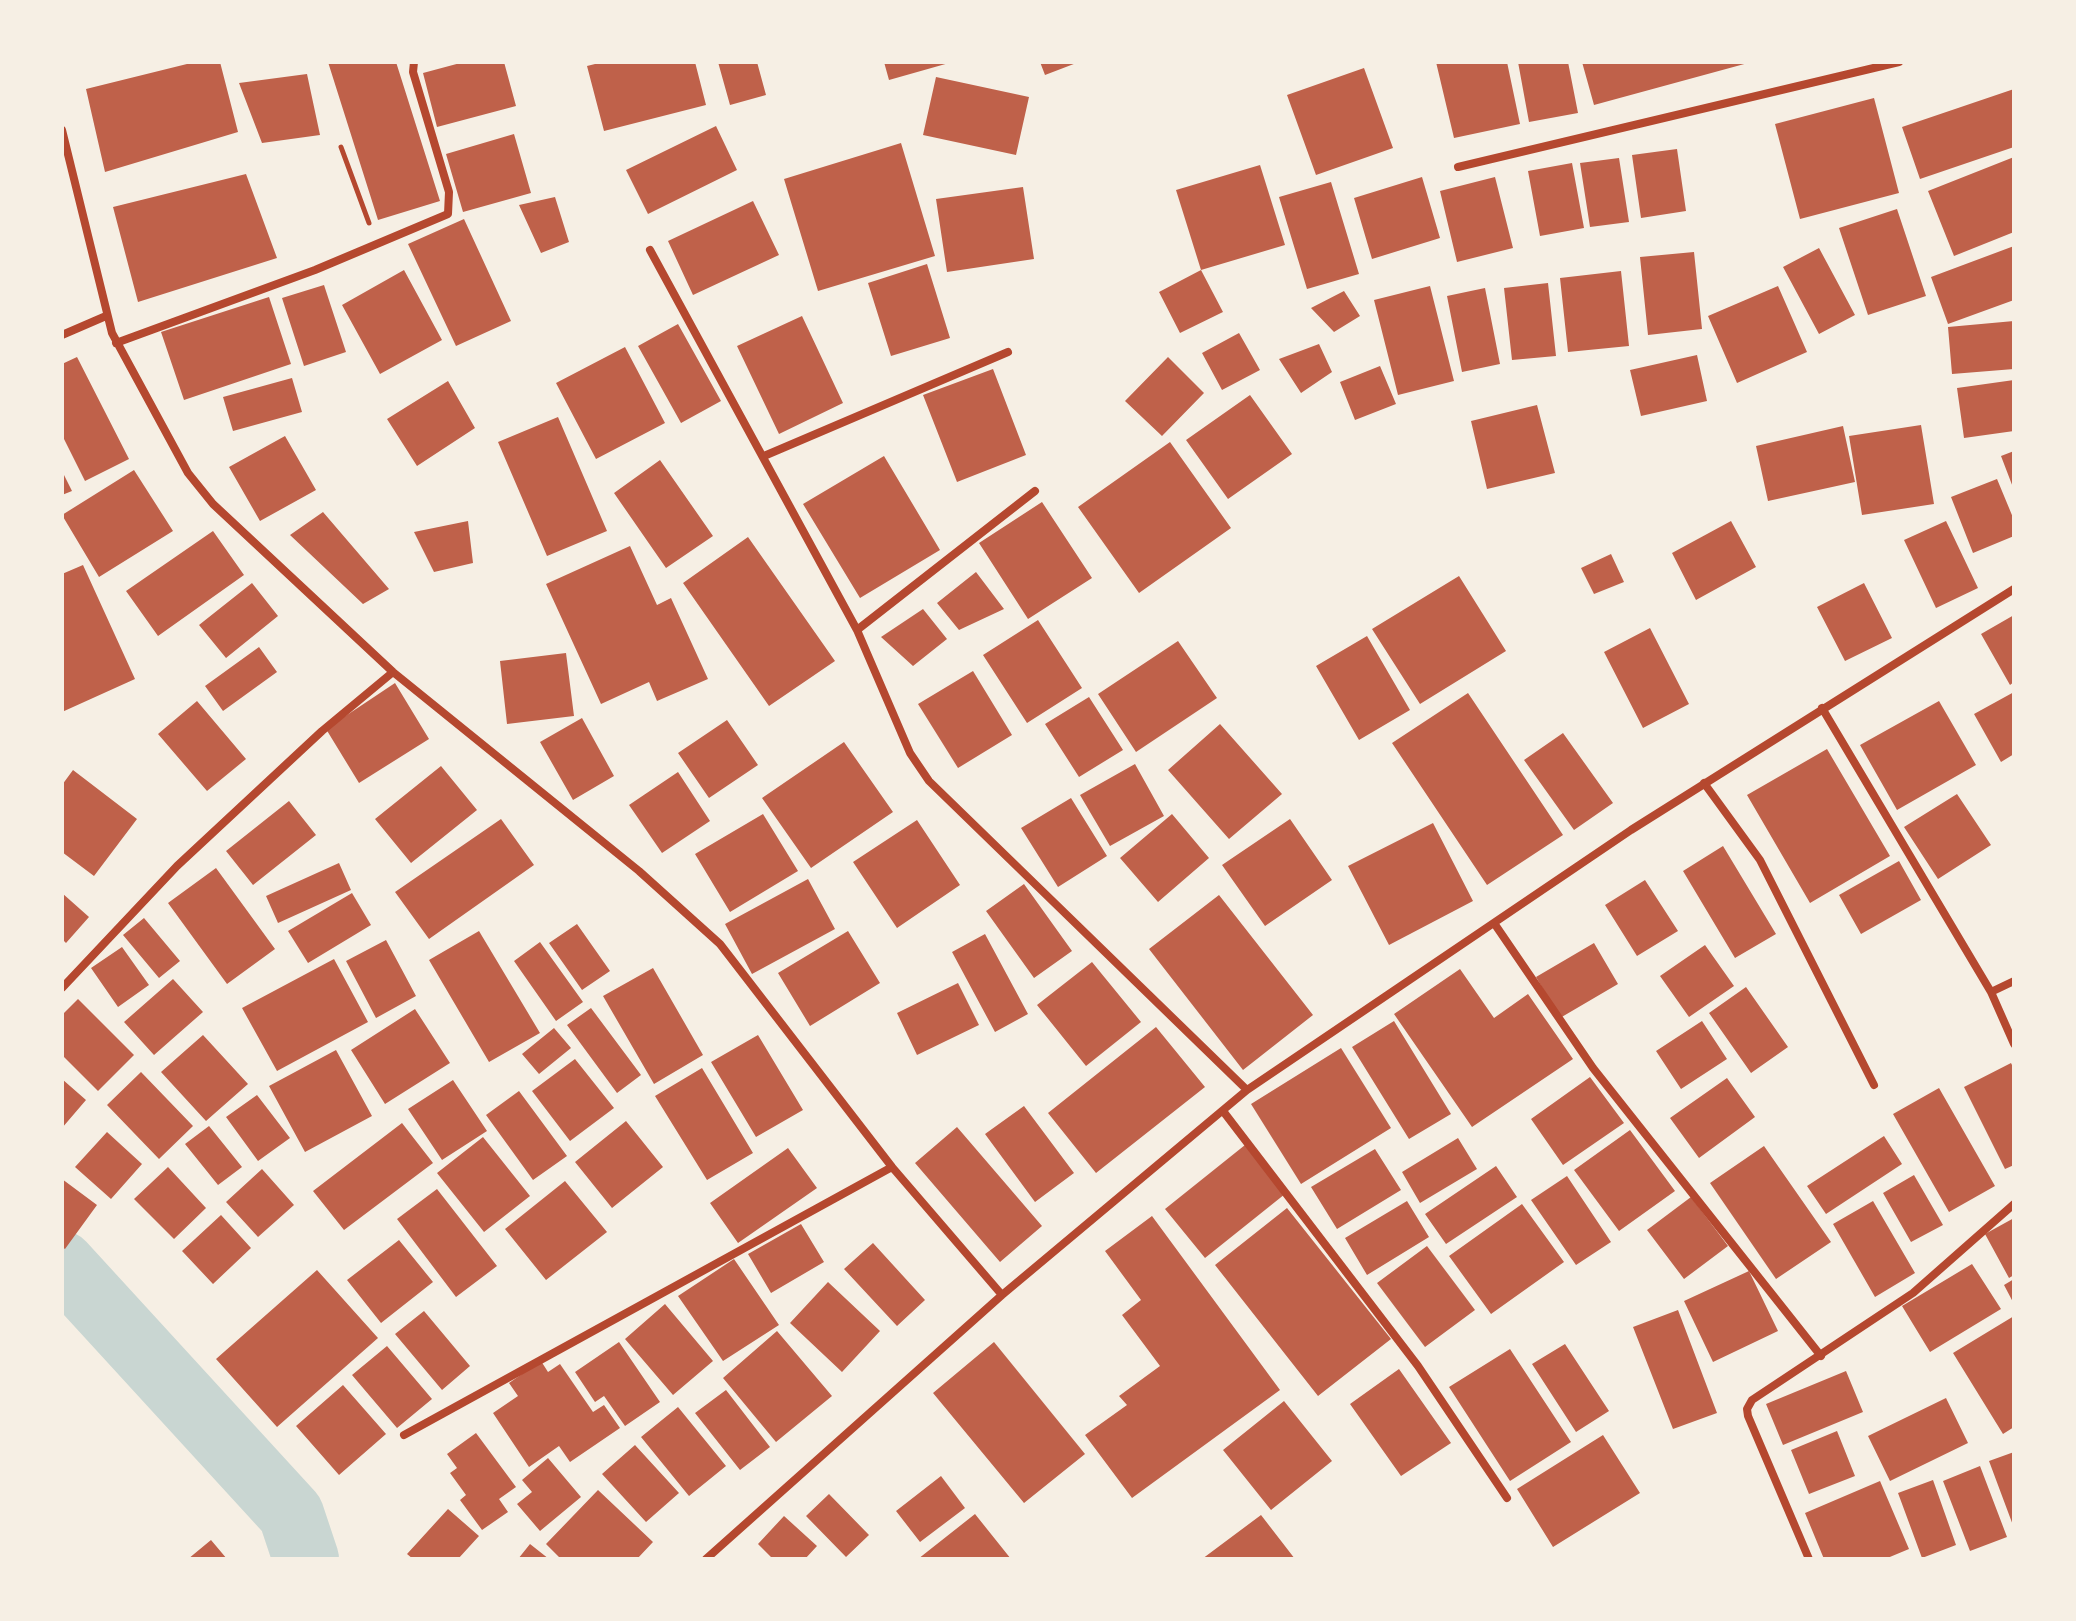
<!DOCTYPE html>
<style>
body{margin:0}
#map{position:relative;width:2076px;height:1621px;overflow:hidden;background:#f6efe4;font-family:"Source Sans 3",sans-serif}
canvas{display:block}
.frame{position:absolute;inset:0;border:64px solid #f6efe4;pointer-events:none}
</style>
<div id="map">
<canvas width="2076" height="1621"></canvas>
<div class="frame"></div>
</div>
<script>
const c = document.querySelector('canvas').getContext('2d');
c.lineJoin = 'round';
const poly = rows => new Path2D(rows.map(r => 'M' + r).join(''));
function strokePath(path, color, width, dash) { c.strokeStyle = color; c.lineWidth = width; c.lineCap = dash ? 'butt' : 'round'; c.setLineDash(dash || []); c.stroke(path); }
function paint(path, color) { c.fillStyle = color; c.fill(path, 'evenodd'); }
strokePath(poly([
 [62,1264,291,1514,306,1559]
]), '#c9d6d2', 66);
paint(poly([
 [195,62,220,62,238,132,105,172,86,89],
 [328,62,396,62,440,201,378,220],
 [464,62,504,62,516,106,437,127,423,73],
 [603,62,695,62,706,105,604,131,587,66],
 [718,62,757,62,766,95,730,105],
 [884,62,949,62,949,63,889,80],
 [1040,62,1079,62,1045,75],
 [1436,62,1507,62,1520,124,1454,138],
 [1518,62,1568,62,1578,113,1529,122],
 [1582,62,1748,62,1748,63,1594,105],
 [1364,68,1393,148,1316,175,1287,95],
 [307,74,320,135,262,143,239,83],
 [936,77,1029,97,1016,155,923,135],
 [2014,89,2014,147,1920,179,1902,127],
 [1874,98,1899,193,1800,219,1775,124],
 [716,126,737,170,648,214,626,170],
 [514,134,531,193,463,212,446,154],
 [901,143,935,256,818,291,784,179],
 [1677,149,1686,211,1641,218,1632,155],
 [2014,157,2014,232,1954,256,1928,191],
 [1619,158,1629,222,1590,227,1580,163],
 [1572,163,1584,228,1540,236,1528,171],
 [1260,165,1285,245,1201,270,1223,312,1180,333,1159,292,1201,270,1176,190],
 [246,174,277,258,138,302,113,207],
 [1422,177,1440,238,1372,259,1354,198],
 [1495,177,1513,248,1457,262,1440,191],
 [1331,182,1359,274,1307,289,1279,197],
 [1023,187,1034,259,947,272,936,199],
 [555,197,569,242,541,253,519,205],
 [753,201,779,255,693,295,668,241],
 [1897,209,1926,296,1868,315,1839,228],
 [464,219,511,321,456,346,408,244],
 [2014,246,2014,300,1948,324,1931,277],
 [1819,248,1855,315,1819,334,1783,267],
 [1694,252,1702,329,1648,335,1640,257],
 [927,264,950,338,891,356,868,283],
 [404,270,442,340,380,374,342,305],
 [1621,271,1629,346,1568,352,1560,278],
 [1548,283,1556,356,1512,360,1504,288],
 [324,285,346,352,304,366,282,298],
 [1430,286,1454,381,1398,395,1374,300],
 [1778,286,1807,352,1737,383,1708,316],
 [1485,288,1500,364,1462,372,1447,296],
 [1344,291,1360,316,1334,332,1311,308],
 [269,297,291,364,184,400,161,332],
 [802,316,843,403,779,434,737,346],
 [2014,321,2014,369,1952,374,1948,327],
 [678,324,721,401,681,423,638,346],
 [1239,333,1260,370,1222,390,1202,353],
 [1319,344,1332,372,1301,393,1279,359],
 [625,347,665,423,596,459,556,383],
 [1697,355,1707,401,1641,416,1630,370],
 [77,357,129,459,85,481,62,435,62,364],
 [1168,357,1204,393,1162,436,1125,401],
 [1380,366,1396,404,1355,420,1340,382],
 [993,369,1026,455,957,482,923,395],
 [292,378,302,412,233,431,223,397],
 [2014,380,2014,431,1964,438,1957,388],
 [448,381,475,428,417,466,387,419],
 [1250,395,1292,454,1228,499,1186,440],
 [1537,405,1555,473,1487,489,1471,421],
 [558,417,607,531,547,556,498,442],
 [1921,425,1934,504,1862,515,1849,436],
 [1843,426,1855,482,1768,501,1756,446],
 [285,436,316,490,260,521,229,467],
 [1170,442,1231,528,1139,593,1078,507],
 [2014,451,2014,490,2001,456],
 [884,456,940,550,860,598,803,504],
 [660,460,713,536,666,568,614,493],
 [134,470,173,531,99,577,62,515],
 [62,471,72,491,62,495],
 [1997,479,2014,520,2014,536,1973,553,1951,497],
 [1042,502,1092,578,1028,619,979,543],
 [323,512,389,589,363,604,290,535],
 [468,521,473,563,434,572,414,532],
 [1731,521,1756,567,1696,600,1672,553],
 [1946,521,1978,588,1936,608,1904,540],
 [213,531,244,575,158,636,126,591],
 [748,537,835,661,769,706,683,583],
 [630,546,657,605,671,598,708,679,657,701,649,682,601,704,546,584],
 [1611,554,1624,582,1594,594,1581,568],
 [83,565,135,679,62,712,62,574],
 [976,572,1004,609,959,630,937,603],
 [1459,576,1506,651,1420,704,1372,629],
 [252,583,278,616,226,658,199,625],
 [1864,583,1892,638,1845,661,1817,607],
 [923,609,947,639,913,666,881,637],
 [2014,615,2014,682,2010,685,1981,634],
 [1038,620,1082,688,1027,723,983,655],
 [1650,628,1689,704,1643,728,1604,652],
 [1367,636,1410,710,1359,740,1316,666],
 [1178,641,1217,698,1136,752,1098,694],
 [259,647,277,672,223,711,205,686],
 [566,653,574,716,507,724,500,661],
 [973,671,1012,735,958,768,918,704],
 [395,683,429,739,359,783,326,729],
 [2014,692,2014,754,2001,762,1974,714],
 [1468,693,1563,835,1487,885,1392,743],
 [1089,697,1123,750,1079,777,1045,724],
 [197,701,246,759,207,791,158,734],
 [1939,701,1976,765,1897,810,1860,745],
 [582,718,614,776,573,800,540,742],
 [727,720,758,765,709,798,678,753],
 [1220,724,1282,794,1229,839,1168,770],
 [1563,733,1613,803,1574,830,1524,760],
 [844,742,893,812,811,868,762,798],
 [1827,749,1890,856,1810,903,1747,795],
 [1135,764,1164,816,1110,846,1080,795],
 [441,766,477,810,411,863,375,819],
 [73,770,137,819,94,876,62,852,62,785],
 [678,772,710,821,662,853,629,805],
 [1957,794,1991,845,1938,879,1904,827],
 [1071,798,1107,856,1058,887,1021,828],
 [289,801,316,835,253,885,226,851],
 [763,814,798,871,730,912,695,854],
 [1172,814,1209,858,1158,902,1120,858],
 [501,819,534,865,429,939,395,892],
 [1290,819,1332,880,1265,926,1222,865],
 [917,820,960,885,897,928,853,862],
 [1433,823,1473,901,1389,945,1348,866],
 [1723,846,1776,934,1735,958,1683,871],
 [1899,861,1921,900,1861,934,1839,895],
 [339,863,351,890,278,923,266,896],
 [216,868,275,949,227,984,168,903],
 [808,879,835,929,752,974,725,924],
 [1645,880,1678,931,1637,956,1605,905],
 [1024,884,1072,951,1034,978,986,911],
 [62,893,89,917,66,943,62,939],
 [352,893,371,925,308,963,288,931],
 [1219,895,1313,1015,1243,1070,1149,949],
 [144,918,180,961,159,978,123,935],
 [577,924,610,971,582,990,549,943],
 [479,931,540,1033,489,1062,429,960],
 [848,931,880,983,810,1026,778,973],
 [985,934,1028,1014,995,1032,952,952],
 [386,940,416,996,376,1018,346,961],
 [540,942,583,1002,556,1021,514,961],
 [1594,943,1618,984,1560,1018,1536,977],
 [1705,945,1734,986,1689,1017,1660,976],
 [122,947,149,985,118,1007,91,968],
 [334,959,368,1022,277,1071,242,1008],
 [1092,962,1141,1022,1086,1066,1037,1005],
 [653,968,703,1055,654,1084,603,996],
 [1460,969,1494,1018,1528,994,1573,1059,1472,1127,1394,1014],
 [173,979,203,1012,154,1055,124,1022],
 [958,983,979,1025,917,1055,897,1013],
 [1746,987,1788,1047,1751,1073,1709,1013],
 [78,999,134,1055,98,1091,62,1055,62,1015],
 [591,1008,641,1075,617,1093,567,1025],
 [415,1009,450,1063,385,1104,351,1050],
 [1394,1021,1451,1114,1409,1139,1352,1047],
 [1702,1021,1727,1059,1681,1089,1656,1051],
 [1156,1027,1205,1087,1096,1173,1048,1113],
 [554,1028,571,1048,539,1074,522,1054],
 [203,1035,248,1084,206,1121,161,1072],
 [758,1035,803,1110,756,1137,711,1062],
 [1341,1048,1391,1128,1301,1184,1251,1104],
 [336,1050,372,1116,305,1152,269,1086],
 [575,1059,614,1108,570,1141,532,1091],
 [2011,1063,2014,1069,2014,1165,2005,1169,1964,1087],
 [702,1068,753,1153,707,1180,655,1096],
 [141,1072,193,1126,159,1159,107,1105],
 [1590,1077,1624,1123,1563,1165,1531,1119],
 [1727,1078,1755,1117,1699,1158,1670,1118],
 [62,1079,86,1100,62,1128],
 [453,1080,487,1131,442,1160,408,1109],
 [1939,1088,1995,1186,1949,1212,1893,1114],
 [519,1091,567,1156,533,1180,486,1115],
 [257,1095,290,1138,258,1161,226,1117],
 [1024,1106,1074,1173,1035,1202,985,1134],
 [626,1121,663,1167,612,1208,575,1162],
 [402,1123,433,1163,344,1230,313,1191],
 [209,1126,242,1167,218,1185,185,1144],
 [957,1127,1042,1226,1000,1262,915,1163],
 [1630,1130,1675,1191,1619,1231,1574,1170],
 [107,1132,142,1164,111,1199,75,1167],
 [1884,1136,1902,1164,1826,1214,1807,1186],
 [483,1137,530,1196,484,1232,437,1173],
 [1458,1138,1477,1169,1420,1203,1402,1172],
 [1245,1145,1285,1194,1205,1258,1165,1209],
 [1764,1146,1831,1242,1776,1279,1710,1183],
 [788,1148,817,1188,738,1243,710,1203],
 [1375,1149,1401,1190,1337,1229,1311,1187],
 [1496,1166,1517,1197,1446,1244,1425,1214],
 [168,1167,206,1208,174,1239,134,1199],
 [262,1169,294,1205,258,1237,226,1202],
 [1914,1175,1943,1225,1911,1242,1883,1193],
 [1567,1176,1611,1242,1576,1265,1531,1200],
 [62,1179,97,1205,65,1249,62,1247],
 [565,1181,607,1232,546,1280,505,1229],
 [437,1189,497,1266,456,1297,397,1219],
 [1691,1197,1728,1246,1684,1279,1647,1230],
 [1407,1201,1429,1237,1367,1275,1345,1238],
 [1873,1201,1915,1273,1875,1297,1833,1224],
 [1522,1204,1564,1262,1491,1314,1449,1256],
 [1287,1208,1391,1339,1318,1396,1215,1265],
 [221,1215,251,1248,213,1284,182,1251],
 [1152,1216,1280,1390,1132,1498,1085,1435,1127,1405,1119,1396,1160,1366,1122,1315,1141,1300,1105,1251],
 [2014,1218,2014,1275,2009,1278,1985,1234],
 [801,1224,824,1262,771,1293,748,1254],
 [399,1240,433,1282,381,1323,347,1280],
 [873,1243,925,1300,897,1326,844,1269],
 [1427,1246,1475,1310,1425,1347,1377,1283],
 [734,1259,779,1325,723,1361,678,1296],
 [1972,1264,2001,1309,1930,1352,1902,1306],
 [317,1270,378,1338,277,1427,216,1359],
 [1749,1271,1778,1331,1713,1362,1684,1301],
 [2014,1279,2014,1304,2004,1285],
 [828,1282,880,1331,842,1372,790,1323],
 [665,1304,713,1361,673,1395,625,1339],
 [1678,1310,1717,1413,1673,1429,1633,1327],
 [424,1311,470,1366,442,1390,395,1334],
 [2014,1316,2014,1427,2003,1434,1953,1353],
 [777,1331,832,1396,776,1442,723,1378],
 [619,1342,660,1402,625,1426,604,1396,595,1402,575,1372],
 [994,1342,1085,1454,1024,1503,933,1393],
 [1565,1344,1609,1411,1576,1432,1532,1364],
 [387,1346,432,1399,397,1428,352,1375],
 [1510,1349,1571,1442,1510,1481,1449,1387],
 [541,1361,548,1372,560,1364,593,1412,604,1405,620,1428,570,1462,559,1446,529,1467,493,1413,518,1396,509,1383],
 [1399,1369,1451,1443,1401,1476,1350,1404],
 [1846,1371,1863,1412,1783,1445,1766,1404],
 [343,1385,386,1434,339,1475,296,1426],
 [726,1390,770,1447,740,1470,695,1413],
 [1946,1398,1968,1443,1890,1481,1868,1436],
 [1284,1401,1332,1461,1271,1510,1223,1450],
 [678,1407,726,1466,689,1496,641,1437],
 [1837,1431,1855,1476,1809,1494,1791,1450],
 [476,1433,516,1487,499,1499,508,1512,482,1530,460,1500,466,1495,450,1473,457,1468,447,1454],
 [1603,1435,1640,1493,1553,1547,1517,1489],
 [635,1445,679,1493,646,1522,602,1474],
 [2014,1452,2014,1528,1989,1461],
 [548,1458,581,1497,540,1531,517,1504,532,1492,522,1480],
 [1980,1466,2007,1537,1970,1551,1943,1481],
 [941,1476,965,1508,920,1542,896,1511],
 [1933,1480,1956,1545,1922,1558,1898,1493],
 [1880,1481,1909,1549,1885,1559,1824,1559,1805,1513],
 [598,1490,653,1542,637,1559,561,1559,546,1544],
 [829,1494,869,1535,846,1557,806,1516],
 [448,1509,479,1536,458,1559,413,1559,407,1554],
 [975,1514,1011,1559,918,1559],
 [1261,1515,1295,1559,1202,1559],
 [784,1516,817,1546,805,1559,773,1559,758,1544],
 [211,1540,227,1559,188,1559],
 [530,1544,549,1559,518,1559]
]), '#bf614a');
strokePath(poly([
 [341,147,369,223]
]), '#b5482f', 5);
strokePath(poly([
 [62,130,112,333,188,473,213,504,393,672,639,871,720,944,892,1167,1002,1295],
 [1458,167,1899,62],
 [650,250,857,630,910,753,929,781,1247,1090],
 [62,335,106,316],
 [116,343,315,270,448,214,449,192,413,72,414,62],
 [764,456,1008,352],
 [857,630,1035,491],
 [1822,708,1991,992,2014,1044],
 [1704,783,1760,860,1874,1085],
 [1494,923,1593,1068,1821,1356],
 [62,988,177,866,322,731,393,672],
 [1991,992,2014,981],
 [1223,1111,1418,1366,1507,1498],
 [404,1435,892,1167],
 [706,1559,1002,1295,1247,1090,1631,830,2014,589],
 [1809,1559,1748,1416,1747,1409,1752,1400,1913,1293,2014,1204]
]), '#b5482f', 8);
</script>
